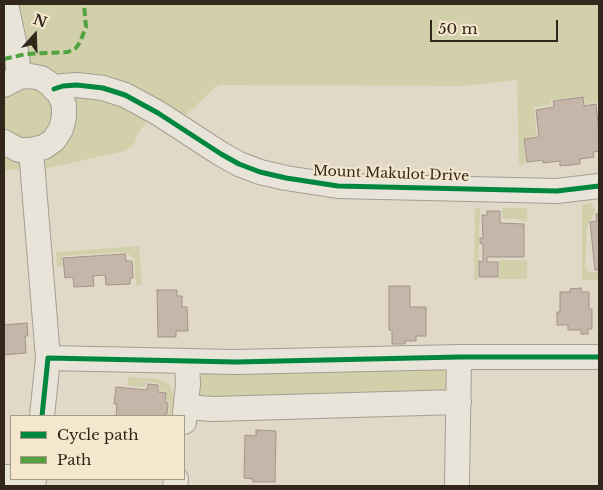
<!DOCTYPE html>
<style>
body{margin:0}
#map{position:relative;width:603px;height:490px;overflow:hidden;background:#e2d8c8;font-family:"Libre Baskerville",serif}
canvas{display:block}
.frame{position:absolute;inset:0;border:5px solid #33261b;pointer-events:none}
.legend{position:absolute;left:10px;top:415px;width:175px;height:65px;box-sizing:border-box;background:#f4e7cd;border:1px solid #a79a86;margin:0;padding:6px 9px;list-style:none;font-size:15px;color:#33261b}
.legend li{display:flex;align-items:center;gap:10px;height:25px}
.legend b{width:25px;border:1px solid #a79a86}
.north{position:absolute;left:10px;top:10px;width:50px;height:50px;-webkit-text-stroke:4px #f4e7cd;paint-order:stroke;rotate:20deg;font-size:14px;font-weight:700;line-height:20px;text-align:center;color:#33261b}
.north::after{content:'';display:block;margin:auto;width:18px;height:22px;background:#33261b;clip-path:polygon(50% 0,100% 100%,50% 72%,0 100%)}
.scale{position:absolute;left:430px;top:20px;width:128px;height:22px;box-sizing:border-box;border:2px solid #33261b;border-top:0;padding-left:6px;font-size:15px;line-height:18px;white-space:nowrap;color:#33261b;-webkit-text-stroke:4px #f4e7cd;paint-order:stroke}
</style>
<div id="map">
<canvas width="603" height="490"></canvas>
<div class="frame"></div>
<ul class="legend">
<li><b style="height:6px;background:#00873e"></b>Cycle path</li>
<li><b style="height:6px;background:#52a340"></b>Path</li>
</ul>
<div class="north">N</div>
<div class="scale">50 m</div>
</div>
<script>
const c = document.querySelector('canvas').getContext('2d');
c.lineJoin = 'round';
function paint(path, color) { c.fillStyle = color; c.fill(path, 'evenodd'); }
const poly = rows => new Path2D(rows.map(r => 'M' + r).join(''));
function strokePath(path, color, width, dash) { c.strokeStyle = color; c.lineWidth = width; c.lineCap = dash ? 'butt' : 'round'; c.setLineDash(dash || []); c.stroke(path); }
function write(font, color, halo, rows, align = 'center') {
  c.font = font + ' "Libre Baskerville",serif'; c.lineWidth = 4; c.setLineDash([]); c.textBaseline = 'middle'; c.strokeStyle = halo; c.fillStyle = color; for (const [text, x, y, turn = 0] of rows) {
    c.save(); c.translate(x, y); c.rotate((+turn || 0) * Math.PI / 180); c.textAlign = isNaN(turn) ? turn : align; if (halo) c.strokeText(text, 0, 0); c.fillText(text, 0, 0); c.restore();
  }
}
paint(poly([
 [16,4,599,4,599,102,585,104,584,96,551,100,551,105,534,107,537,136,523,139,526,163,519,165,517,80,463,86,220,85,214,88,185,116,170,136,147,121,137,135,135,143,125,151,48,168,4,170,4,52,24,46],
 [591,203,596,211,587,226,585,269,589,272,599,272,599,280,582,280,582,205],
 [475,208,480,208,478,280,474,280],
 [502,208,527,208,527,222,516,219,502,219],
 [139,246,142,285,136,285,134,258,125,252,63,256,62,266,57,267,56,252],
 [499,260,527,260,527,279,499,279],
 [439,368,445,370,448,374,447,392,212,401,201,396,197,393,198,380,205,372],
 [128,377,158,379,169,384,173,394,172,416,165,416,168,415,170,403,166,401,166,392,159,390,160,384,147,381,144,387,129,386]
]), '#d2d0aa');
const building = poly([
 [583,97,584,106,596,104,599,133,599,151,593,152,594,157,580,159,580,164,560,166,560,161,543,163,543,160,527,162,524,139,539,137,536,110,554,107,553,101,583,97],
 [487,211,500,211,500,223,524,224,524,257,487,257,487,262,498,262,498,277,479,277,479,261,483,262,483,244,480,243,480,238,483,238,482,215,487,215,487,211],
 [599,213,599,270,595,270,590,222,597,221,596,214,599,213],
 [125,254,126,261,132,261,133,278,130,278,130,284,106,285,105,275,93,276,94,286,74,287,73,277,65,278,63,258,125,254],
 [389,286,410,286,410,307,426,307,426,336,416,336,416,341,405,341,405,344,392,344,392,330,389,330,389,286],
 [581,288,581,292,589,292,589,309,592,309,592,329,588,329,588,334,581,334,581,330,568,330,568,325,557,325,557,312,560,312,560,292,570,292,570,289,581,288],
 [157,290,177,290,177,296,182,296,182,307,187,307,188,331,176,331,176,337,158,337,157,290],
 [27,323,28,336,25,336,26,353,4,355,4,325,27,323],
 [148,384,158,385,158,392,166,393,165,402,168,403,167,414,164,414,164,416,116,416,117,404,114,404,116,387,147,390,148,384],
 [256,430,276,431,275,482,253,482,253,479,244,478,245,435,256,436,256,430]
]);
paint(building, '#c5b6a9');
strokePath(building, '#a19488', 1);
const minor = poly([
 [6,4,17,56,19,77],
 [4,85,19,77,30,76,41,78,50,84,59,93,64,105,64,117,61,129,54,140,44,147,31,150,19,150,4,142],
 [54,89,63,86,77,85,103,88,125,95,158,113,221,154,239,164,260,172,286,178,338,186,557,191,599,186],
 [31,150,48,358],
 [186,407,213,409,459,402],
 [42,416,48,358,236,362,459,357,599,357],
 [184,422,188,384,187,362],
 [4,477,11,477],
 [25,479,34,480],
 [175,486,176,479],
 [457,486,459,357]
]);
strokePath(minor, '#a69d92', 26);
strokePath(minor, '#e9e4da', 24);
strokePath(poly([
 [4,59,26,54,68,52,76,48,80,42,86,27,84,4]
]), '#52a340', 4, [8, 4]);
strokePath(poly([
 [54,89,63,86,77,85,103,88,125,95,158,113,221,154,239,164,260,172,286,178,338,186,557,191,599,186],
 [42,416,48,358,236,362,459,357,599,357]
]), '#00873e', 5);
write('14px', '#33261b', '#f4e7cd', [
 ["Mount Makulot Drive",391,174,2]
]);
</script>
